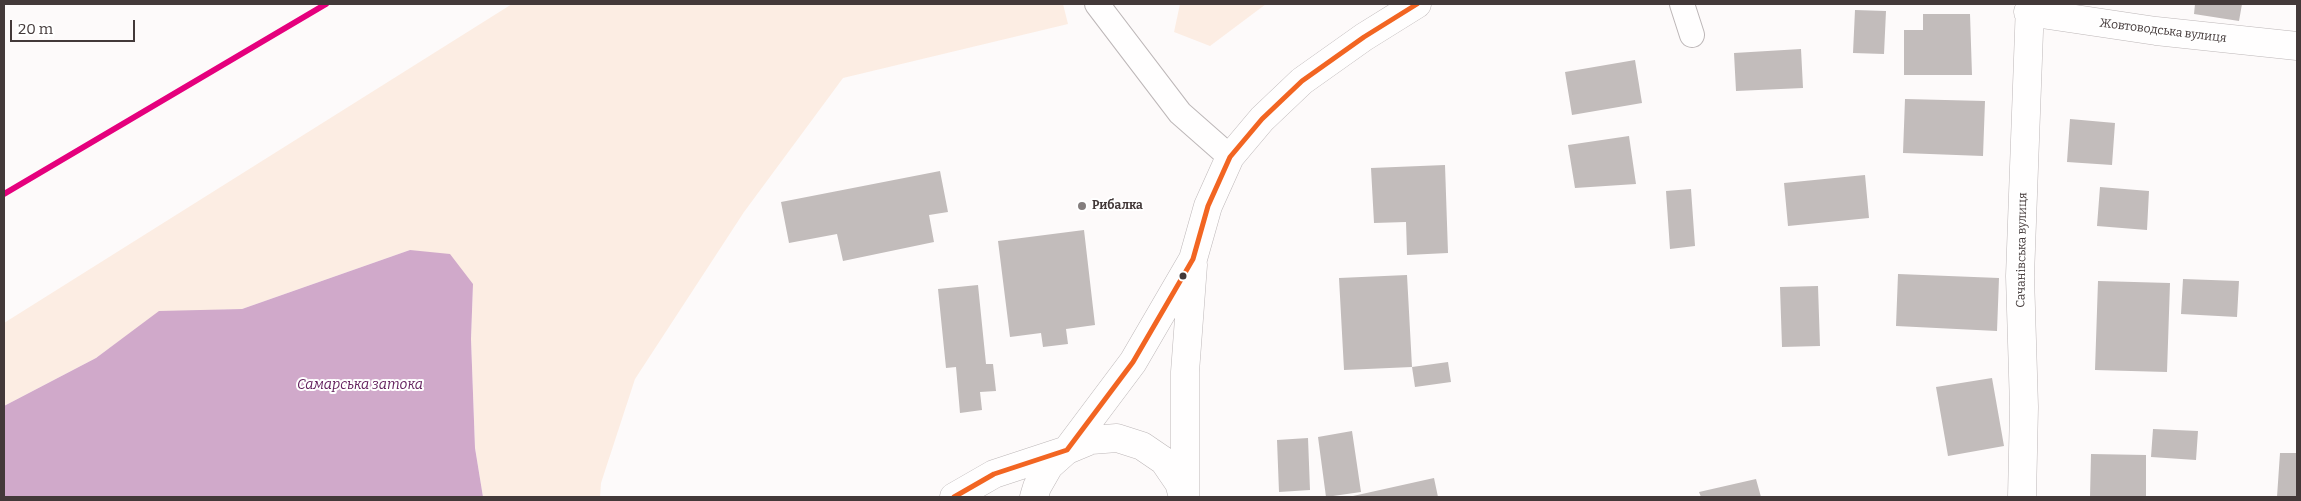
<!DOCTYPE html>
<meta charset="utf-8">
<style>
body{margin:0}
#map{position:relative;width:2301px;height:501px;overflow:hidden;background:#fdfafa;font-family:Bitter,serif}
canvas{display:block}
.frame{position:absolute;inset:0;border:5px solid #433939;pointer-events:none}
.scale{position:absolute;left:10px;top:20px;width:125px;height:22px;box-sizing:border-box;border:2px solid #433939;border-top:0;padding-left:6px;font-size:15px;line-height:18px;white-space:nowrap;color:#433939;-webkit-text-stroke:4px #fff;paint-order:stroke}
</style>
<div id="map">
<canvas width="2301" height="501"></canvas>
<div class="frame"></div>
<div class="scale">20 m</div>
</div>
<script>
const c = document.querySelector('canvas').getContext('2d');
c.lineJoin = 'round';
function paint(path, color) { c.fillStyle = color; c.fill(path, 'evenodd'); }
const poly = rows => new Path2D(rows.map(r => 'M' + r).join(''));
function strokePath(path, color, width, dash) { c.strokeStyle = color; c.lineWidth = width; c.lineCap = dash ? 'butt' : 'round'; c.setLineDash(dash || []); c.stroke(path); }
function write(font, color, halo, rows, align = 'center') {
  c.font = font + ' Bitter,serif'; c.lineWidth = 4; c.setLineDash([]); c.textBaseline = 'middle'; c.strokeStyle = halo; c.fillStyle = color; for (const [text, x, y, turn = 0] of rows) {
    c.save(); c.translate(x, y); c.rotate((+turn || 0) * Math.PI / 180); c.textAlign = isNaN(turn) ? turn : align; if (halo) c.strokeText(text, 0, 0); c.fillText(text, 0, 0); c.restore();
  }
}
paint(poly([
 [512,4,1063,4,1068,24,843,78,744,212,635,379,601,483,600,497,483,497,475,448,471,339,473,284,410,250,242,309,159,312,96,358,4,406,4,323],
 [1180,4,1266,4,1210,46,1174,32]
]), '#fcede3');
paint(poly([
 [410,250,450,254,473,284,471,339,475,448,483,497,4,497,4,406,96,358,159,311,242,309]
]), '#d0a9ca');
paint(poly([
 [2195,4,2242,4,2239,21,2194,14],
 [1855,10,1886,11,1884,54,1853,53],
 [1923,14,1970,14,1972,75,1904,75,1904,30,1923,30],
 [1801,49,1803,88,1736,91,1734,53],
 [1635,60,1642,103,1572,115,1565,72],
 [1905,99,1985,101,1983,156,1903,153],
 [2070,119,2115,123,2112,165,2067,162],
 [1629,136,1636,184,1575,188,1568,145],
 [1445,165,1448,253,1407,255,1406,222,1374,223,1371,168],
 [940,171,948,212,929,215,934,242,843,261,837,234,789,243,781,202],
 [1865,175,1869,218,1788,226,1784,183],
 [2100,187,2149,191,2147,230,2097,226],
 [1691,189,1695,246,1670,249,1666,191],
 [1084,230,1095,325,1066,329,1068,344,1043,347,1041,333,1010,337,998,241],
 [1898,274,1999,278,1997,331,1896,326],
 [1407,275,1412,367,1448,362,1451,382,1415,387,1412,367,1344,370,1339,278],
 [2183,279,2239,281,2237,317,2181,314],
 [2098,281,2170,283,2167,372,2095,370],
 [978,285,986,364,993,364,996,391,980,392,982,410,960,413,956,367,946,368,938,289],
 [1818,286,1820,346,1782,347,1780,287],
 [1992,378,2004,446,1948,456,1936,387],
 [2153,429,2198,431,2196,460,2151,457],
 [1352,431,1361,492,1326,497,1318,437],
 [1308,438,1310,490,1279,492,1277,440],
 [2280,453,2297,453,2297,497,2277,497],
 [2091,454,2146,455,2146,497,2090,497],
 [1434,478,1438,497,1353,497,1353,496],
 [1756,479,1761,497,1701,497,1699,492]
]), '#c2bcbb');
const lane = poly([
 [1097,4,1180,113,1230,157],
 [1682,4,1692,35]
]);
const street = poly([
 [2028,12,2156,31,2297,46],
 [2022,497,2024,407,2020,276,2030,4]
]);
const primary = poly([
 [954,497,994,474,1067,450,1133,362,1193,259,1208,206,1230,157,1262,119,1302,81,1364,37,1417,4],
 [1034,497,1037,487,1049,466,1067,450,1091,440,1117,438,1142,446,1164,461,1179,483,1183,497],
 [1185,497,1185,372,1193,265]
]);
strokePath(lane, '#bdb7b8', 26);
strokePath(street, '#bdb7b8', 29);
strokePath(primary, '#bdb7b8', 29);
strokePath(lane, '#fffefe', 24);
strokePath(street, '#fffefe', 28);
strokePath(primary, '#fffefe', 28);
strokePath(poly([
 [954,497,994,474,1067,450,1133,362,1193,259,1208,206,1230,157,1262,119,1302,81,1364,37,1417,4]
]), '#f26522', 5);
strokePath(poly([
 [4,194,326,4]
]), '#e5007d', 6);
for (const [x, y, r, color] of [
 [1082,206,5,"#847d7d"],
 [1183,276,4.5,"#433939"]
]) { const dot = new Path2D(); dot.arc(x, y, r, 0, 2 * Math.PI); c.fillStyle = color; c.fill(dot); strokePath(dot, '#fff', 2); }
write('12px', '#433939', '#fff', [
 ["Жовтоводська вулиця",2163,31,7],
 ["Сачанівська вулиця",2022,250,-89]
]);
write('bold 12px', '#433939', '#fff', [
 ["Рибалка",1092,206]
], 'left');
write('italic 14px', '#64225e', '#fff', [
 ["Самарська затока",360,385]
]);
</script>
